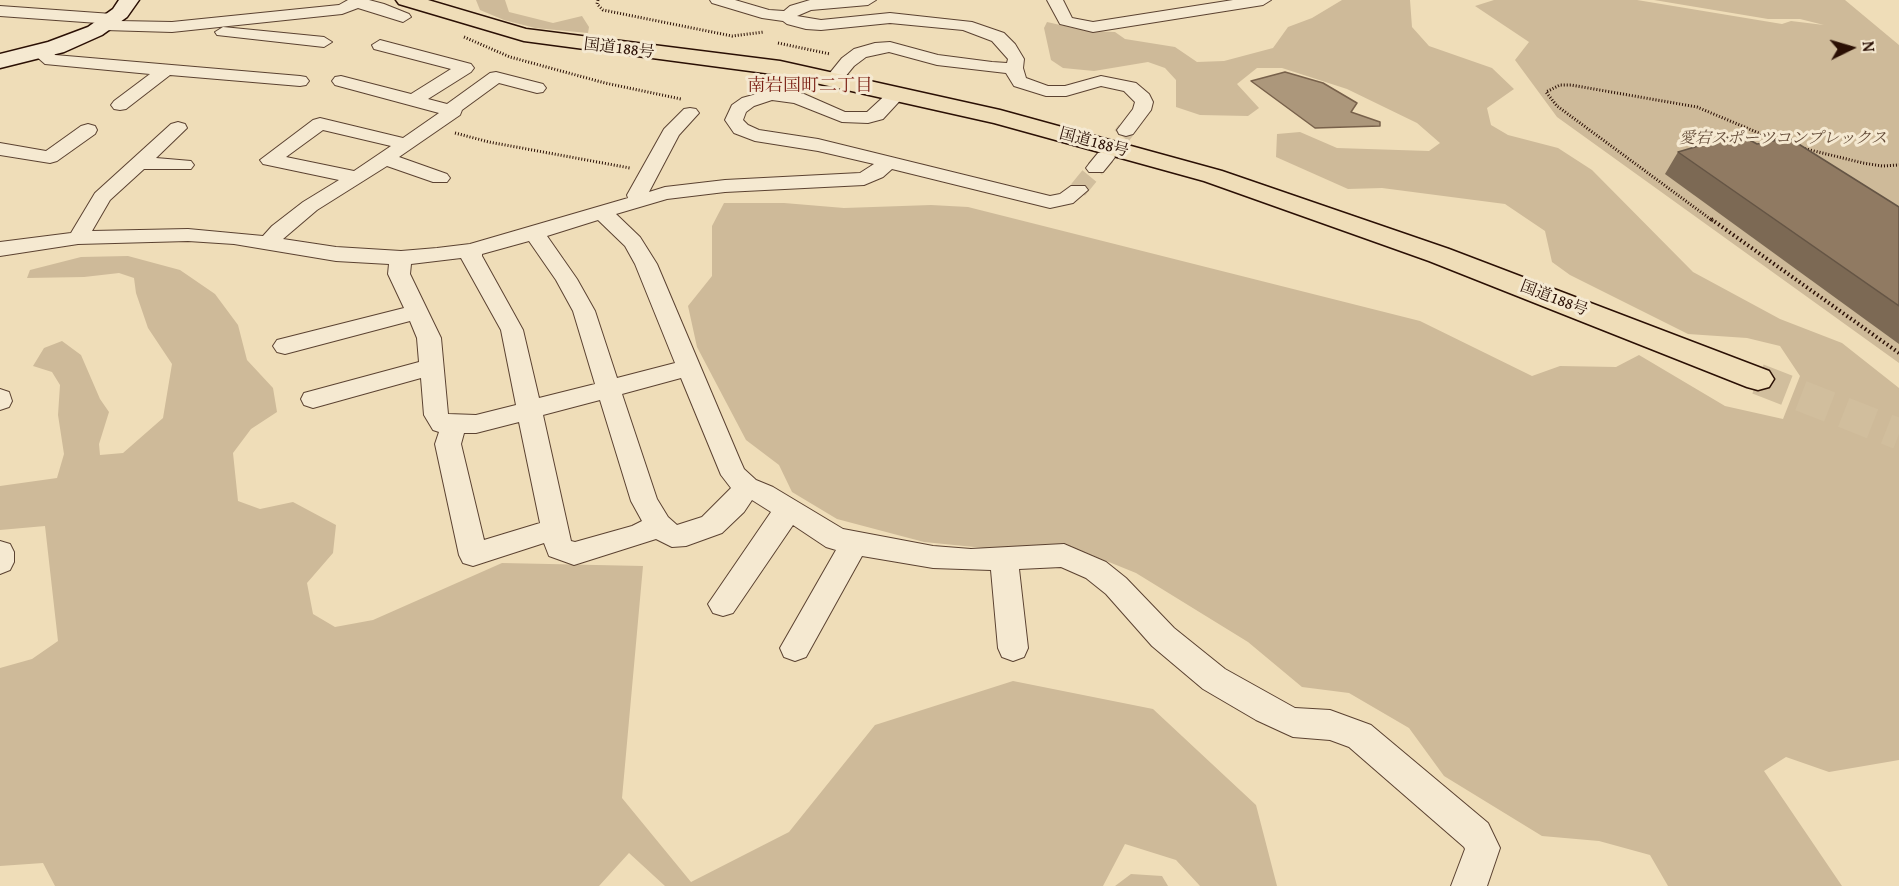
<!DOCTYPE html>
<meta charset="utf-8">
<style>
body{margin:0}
#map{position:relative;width:1899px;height:886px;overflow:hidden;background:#efddb8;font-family:"Gentium Book Plus",serif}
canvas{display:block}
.north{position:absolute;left:1821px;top:18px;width:60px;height:60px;-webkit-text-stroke:4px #f5e9d1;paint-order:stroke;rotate:85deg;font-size:16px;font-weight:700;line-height:24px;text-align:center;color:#2a0f04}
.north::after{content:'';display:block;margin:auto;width:21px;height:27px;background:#2a0f04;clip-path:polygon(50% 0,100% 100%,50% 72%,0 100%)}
</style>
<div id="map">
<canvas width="1899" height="886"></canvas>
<div class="north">N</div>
</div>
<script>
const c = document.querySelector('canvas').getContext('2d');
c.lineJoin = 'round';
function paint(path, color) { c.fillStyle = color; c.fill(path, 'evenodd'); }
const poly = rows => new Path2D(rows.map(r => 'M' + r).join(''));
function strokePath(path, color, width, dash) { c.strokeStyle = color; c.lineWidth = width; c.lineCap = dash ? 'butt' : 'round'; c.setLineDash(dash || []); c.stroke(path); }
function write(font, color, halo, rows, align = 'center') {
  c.font = font + ' "Gentium Book Plus","Noto Serif JP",serif'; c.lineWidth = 6; c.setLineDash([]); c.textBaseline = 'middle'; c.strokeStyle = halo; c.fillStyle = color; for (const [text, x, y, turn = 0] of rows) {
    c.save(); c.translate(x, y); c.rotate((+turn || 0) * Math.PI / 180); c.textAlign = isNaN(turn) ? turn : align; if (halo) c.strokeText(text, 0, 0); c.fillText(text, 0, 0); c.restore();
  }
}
paint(poly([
 [476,0,505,0,509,12,553,23,582,16,589,27,588,33,535,28,504,20,480,10],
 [1342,0,1410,0,1412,27,1429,46,1492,68,1514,89,1487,108,1491,125,1508,135,1558,148,1592,170,1693,272,1780,319,1842,343,1899,388,1899,760,1829,772,1786,757,1764,771,1842,886,1668,886,1650,855,1599,841,1542,836,1444,776,1409,728,1349,693,1302,687,1248,642,1136,573,1067,545,994,549,924,542,837,519,792,492,779,465,746,440,697,347,688,306,712,276,712,226,724,203,784,203,844,208,931,205,968,207,1420,321,1532,376,1560,366,1616,367,1639,355,1725,406,1783,419,1800,376,1780,346,1747,338,1688,334,1570,275,1552,262,1545,231,1505,204,1382,188,1348,189,1276,157,1277,134,1300,132,1337,148,1429,151,1440,143,1417,123,1347,89,1282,68,1257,68,1237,84,1259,108,1248,116,1200,115,1176,107,1176,80,1165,68,1148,62,1094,71,1063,68,1051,60,1044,28,1047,22,1087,31,1115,32,1125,39,1175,47,1197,62,1224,61,1273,48,1288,27,1312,18],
 [1494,0,1637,0,1782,24,1791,21,1824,25,1800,19,1768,19,1654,0,1845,0,1899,45,1899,363,1557,117,1515,60,1529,42,1475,6],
 [128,256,180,270,215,294,238,325,247,360,273,388,277,412,251,429,233,453,238,501,260,509,293,502,336,525,333,553,307,583,313,614,335,627,373,620,502,563,643,566,622,798,691,882,789,832,875,725,1013,681,1153,709,1256,805,1277,886,1200,886,1176,860,1125,844,1103,886,665,886,629,853,599,886,55,886,43,863,0,866,0,668,32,659,58,641,45,526,0,530,0,486,57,478,64,454,58,415,60,385,52,372,33,366,44,348,62,341,81,355,100,399,109,412,99,444,100,455,123,453,163,418,172,364,148,328,136,293,134,278,119,273,84,277,27,278,30,270,81,257],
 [1131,874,1162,876,1168,886,1115,886]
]), '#ceba99');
const water = poly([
 [1285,72,1323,83,1357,103,1351,112,1380,122,1380,126,1315,128,1251,81,1285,72]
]);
paint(water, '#ac977b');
strokePath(water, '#78614b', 1.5);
strokePath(poly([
 [1105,157,1126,130],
 [1078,190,1096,168]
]), '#d1be9d', 18, [18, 9]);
strokePath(poly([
 [1758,379,1899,434]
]), '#d1be9d', 31, [31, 15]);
const street = poly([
 [348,0,369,0,384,4,409,14,411,17,403,22,358,8,342,14,172,32,105,30,99,28,97,25,98,23,0,16,0,6,112,14,118,16,119,21,172,22,339,5,348,0],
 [710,0,735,0,769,10,784,11,790,6,810,0,876,0,868,5,811,10,797,16,821,20,890,13,972,22,1004,33,1015,44,1024,59,1023,68,1026,78,1048,86,1065,86,1101,76,1136,83,1149,94,1153,102,1151,110,1133,134,1126,136,1119,134,1117,130,1133,109,1135,102,1124,91,1101,86,1066,96,1046,96,1014,86,1006,73,937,65,889,52,866,57,854,66,840,83,828,83,825,79,842,58,854,49,875,43,890,42,938,55,992,62,1007,63,1008,59,992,41,963,30,890,23,821,30,806,29,787,24,783,21,762,18,712,3,710,0],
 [1047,0,1063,0,1072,18,1093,22,1233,0,1271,0,1263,5,1093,32,1060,24,1047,0],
 [223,27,324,37,332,42,324,47,217,35,215,32,223,27],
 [380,40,471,64,474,68,471,72,428,99,447,104,490,73,496,72,543,84,546,88,543,92,537,93,499,83,462,110,460,115,399,157,447,174,450,178,447,182,433,182,387,166,317,210,283,239,336,247,401,251,437,248,470,244,628,198,627,195,664,129,684,109,690,108,696,109,699,113,679,135,649,192,665,187,725,180,860,173,874,164,818,151,755,141,734,133,725,120,732,105,742,98,771,90,804,94,845,112,867,112,892,89,904,89,907,93,883,119,868,123,842,122,794,103,772,100,754,106,746,112,743,120,748,125,759,130,818,139,1050,196,1060,194,1071,186,1085,186,1088,190,1073,203,1050,208,892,169,883,177,864,185,725,192,667,199,616,214,640,237,657,264,740,460,744,469,756,480,773,487,843,529,933,546,971,549,1064,544,1106,562,1126,578,1174,628,1225,669,1295,708,1330,710,1371,725,1488,823,1500,848,1487,886,1451,886,1465,849,1464,847,1349,747,1330,740,1293,737,1282,732,1256,720,1203,689,1152,646,1106,594,1086,578,1061,567,1019,569,1028,648,1024,657,1013,661,1002,657,998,648,991,570,933,568,862,556,806,657,795,661,784,657,780,648,836,550,826,547,793,525,733,613,723,616,713,613,708,604,771,512,752,500,744,512,722,533,686,546,672,547,656,539,574,565,549,556,544,543,473,566,463,563,459,555,435,444,439,432,433,430,424,415,421,378,313,408,304,405,301,399,304,393,419,362,417,338,410,321,285,354,277,352,273,346,277,340,404,308,388,274,389,264,336,261,234,244,188,241,78,244,0,256,0,242,71,233,95,193,171,124,178,122,185,124,187,128,156,158,191,161,194,165,191,169,144,169,110,200,92,231,188,229,263,236,272,226,303,202,339,180,263,164,260,160,313,120,320,118,403,138,439,113,335,85,332,81,335,77,341,76,411,94,451,69,374,49,372,45,380,40],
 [323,130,391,146,354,171,286,157,323,130],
 [598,220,625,246,635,264,675,363,617,378,595,311,577,279,547,236,598,220],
 [529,241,556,280,573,311,595,384,539,398,523,330,482,256,482,254,529,241],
 [461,258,501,330,516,405,476,415,448,414,441,338,410,274,411,264,461,258],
 [681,378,721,475,731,488,702,517,677,525,668,517,657,499,622,394,681,378],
 [600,400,631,501,642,521,632,526,575,542,571,541,543,415,600,400],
 [519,422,540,523,484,540,461,444,464,433,476,433,519,422],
 [44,45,50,46,55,55,300,76,306,77,309,81,306,85,300,86,170,75,126,109,120,110,114,109,111,105,114,101,150,74,45,64,37,57,36,50,44,45],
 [88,124,95,126,97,130,95,134,57,161,50,163,0,155,0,143,46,151,81,126,88,124],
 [1105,151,1112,153,1115,157,1112,161,1103,172,1089,172,1086,168,1089,164,1098,153,1105,151],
 [0,389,9,392,12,401,9,407,0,410,0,389],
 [0,541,10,544,14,552,14,562,10,570,0,574,0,541]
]);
const secondary = poly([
 [119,0,139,0,127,17,102,35,64,52,0,68,0,54,48,42,88,27,113,9,119,0]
]);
const highway = poly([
 [396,0,428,0,526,29,780,61,1000,110,1222,171,1449,249,1769,371,1774,379,1769,387,1758,390,1747,387,1429,261,1204,181,994,123,780,75,524,41,399,4,396,0]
]);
strokePath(street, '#5b4231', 2);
strokePath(secondary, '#2a0f04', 3);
strokePath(highway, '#2a0f04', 3);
strokePath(poly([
 [598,0,597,4,603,10,732,36,764,32],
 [464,37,510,57,605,83,681,99],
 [778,43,830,54],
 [455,133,489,142,630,168],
 [1802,148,1863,163,1882,166,1899,165],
 [1713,221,1557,106,1546,92,1560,85,1571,85,1697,107,1780,142]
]), '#2a0f04', 3, [1, 2]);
strokePath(poly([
 [1711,219,1899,353]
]), '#2a0f04', 4, [1.5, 3]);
paint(street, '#f5e9d1');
paint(secondary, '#f5e9d1');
paint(highway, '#efddb8');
paint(poly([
 [1678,152,1899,207,1899,344,1665,174]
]), '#7c6954');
const building = poly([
 [1739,134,1757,144,1789,138,1899,207,1899,306,1678,152,1739,134]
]);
paint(building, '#907a62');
strokePath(building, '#655545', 1.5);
write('16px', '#2a0f04', '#f5e9d1', [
 ["国道188号",619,49,7],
 ["国道188号",1094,143,15],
 ["国道188号",1554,299,21]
]);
write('italic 16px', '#634b38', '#f5e9d1', [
 ["愛宕スポーツコンプレックス",1783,139]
]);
write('18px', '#7a1f14', '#f5e9d1', [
 ["南岩国町二丁目",810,86]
]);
</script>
